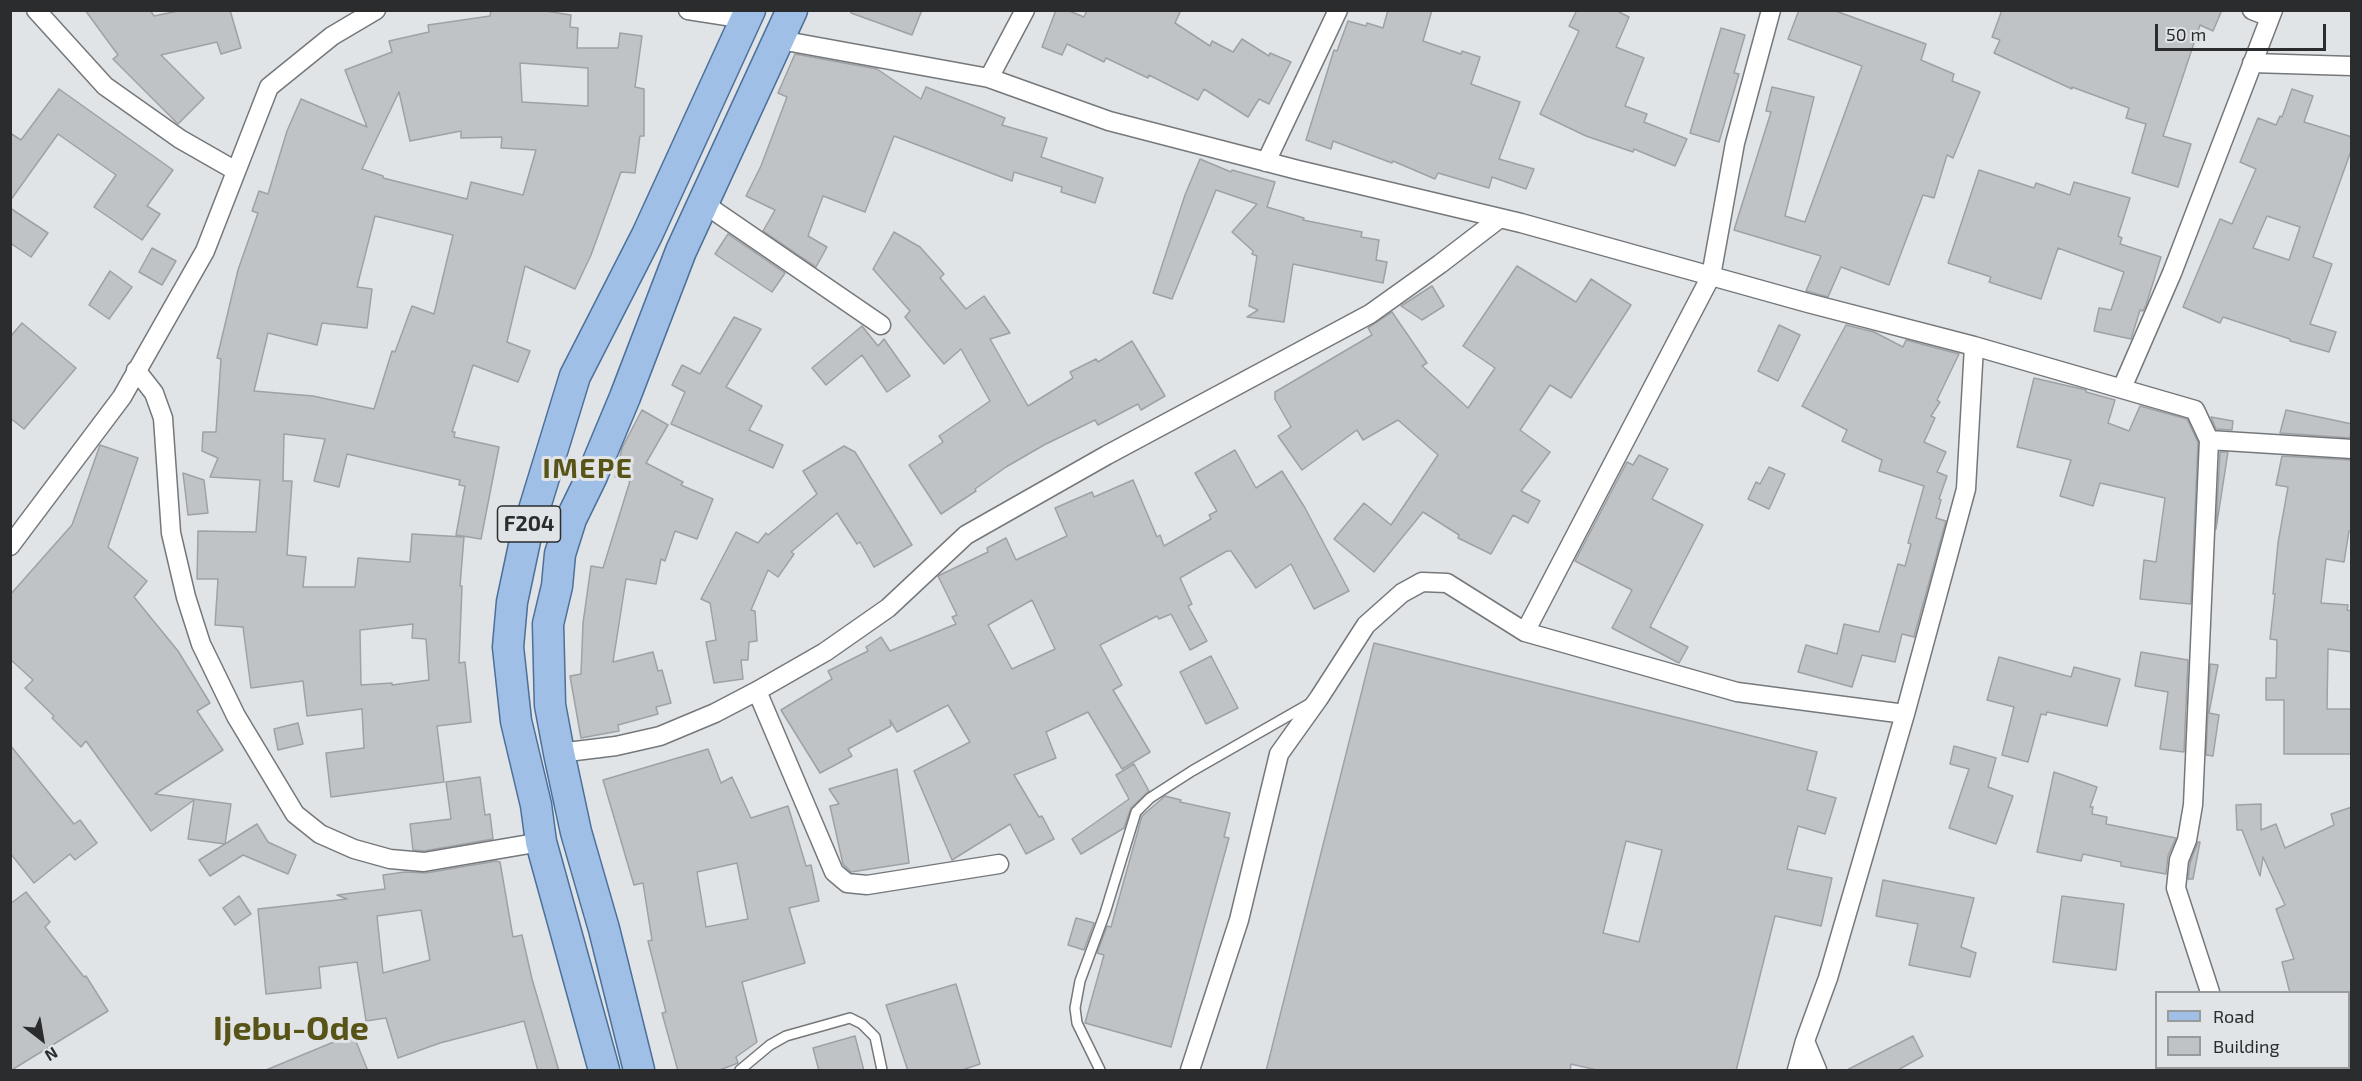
<!DOCTYPE html>
<style>
body{margin:0}
#map{position:relative;width:2362px;height:1081px;overflow:hidden;background:#e1e4e7;font-family:"Exo 2",sans-serif}
canvas{display:block}
.frame{position:absolute;inset:0;border:12px solid #2a2c2d;pointer-events:none}
.legend{position:absolute;left:2155px;top:991px;width:195px;height:78px;box-sizing:border-box;background:#e1e4e7;border:2px solid #989a9d;margin:0;padding:8px 10px;list-style:none;font-size:18px;color:#2a2c2d}
.legend li{display:flex;align-items:center;gap:12px;height:30px}
.legend b{width:30px;border:2px solid #989a9d}
.north{position:absolute;left:12px;top:1009px;width:60px;height:60px;-webkit-text-stroke:4px #e1e4e7;paint-order:stroke;rotate:149deg;font-size:16px;font-weight:700;line-height:24px;text-align:center;color:#2a2c2d}
.north::after{content:'';display:block;margin:auto;width:21px;height:27px;background:#2a2c2d;clip-path:polygon(50% 0,100% 100%,50% 72%,0 100%)}
.scale{position:absolute;left:2155px;top:24px;width:171px;height:27px;box-sizing:border-box;border:3px solid #2a2c2d;border-top:0;padding-left:8px;font-size:18px;line-height:21px;white-space:nowrap;color:#2a2c2d;-webkit-text-stroke:4px #e1e4e7;paint-order:stroke}
</style>
<div id="map">
<canvas width="2362" height="1081"></canvas>
<div class="frame"></div>
<ul class="legend">
<li><b style="height:8px;background:#9fbfe6"></b>Road</li>
<li><b style="height:16px;background:#c0c3c6"></b>Building</li>
</ul>
<div class="north">N</div>
<div class="scale">50 m</div>
</div>
<script>
const c = document.querySelector('canvas').getContext('2d');
c.lineJoin = 'round';
function paint(path, color) { c.fillStyle = color; c.fill(path, 'evenodd'); }
const poly = rows => new Path2D(rows.map(r => 'M' + r).join(''));
function strokePath(path, color, width, dash) { c.strokeStyle = color; c.lineWidth = width; c.lineCap = dash ? 'butt' : 'round'; c.setLineDash(dash || []); c.stroke(path); }
function write(font, color, halo, rows, align = 'center') {
  c.font = font + ' "Exo 2",sans-serif'; c.lineWidth = 6; c.setLineDash([]); c.textBaseline = 'middle'; c.strokeStyle = halo; c.fillStyle = color; for (const [text, x, y, turn = 0] of rows) {
    c.save(); c.translate(x, y); c.rotate((+turn || 0) * Math.PI / 180); c.textAlign = isNaN(turn) ? turn : align; if (halo) c.strokeText(text, 0, 0); c.fillText(text, 0, 0); c.restore();
  }
}
const building = poly([
 [85,10,150,10,154,16,178,11,230,10,241,48,221,54,217,42,161,55,204,98,178,124,113,59,118,55,85,10],
 [491,10,539,10,571,15,570,27,578,28,577,48,618,48,620,33,642,36,635,87,644,89,644,136,640,136,635,173,621,172,591,255,575,289,525,266,507,342,530,351,518,382,473,365,452,432,455,432,454,437,499,447,481,539,456,535,465,486,459,485,460,480,347,454,339,487,314,481,325,439,284,434,283,481,292,481,287,555,306,557,303,587,355,587,358,558,410,562,412,534,464,537,460,586,462,586,459,663,465,662,471,722,437,726,444,782,331,797,326,753,364,748,362,709,307,716,303,681,251,688,243,627,215,625,218,579,197,579,198,531,256,532,260,480,210,477,218,458,202,451,203,432,216,432,221,359,217,358,238,270,258,213,252,211,259,191,268,194,287,131,301,99,367,127,345,70,392,52,389,41,429,32,428,25,490,16,491,10],
 [520,63,588,68,588,106,522,102,520,63],
 [399,92,410,141,461,131,461,138,502,137,501,148,536,150,523,195,471,182,467,199,383,178,383,176,362,169,399,92],
 [375,216,453,235,434,314,412,306,395,352,392,351,374,409,313,396,254,391,268,333,317,345,322,323,367,328,372,289,357,287,375,216],
 [413,624,412,638,426,639,429,680,392,685,392,683,361,685,360,630,413,624],
 [851,10,922,10,912,35,851,13,851,10],
 [1056,10,1067,10,1084,17,1087,10,1181,10,1175,23,1210,46,1212,41,1233,52,1242,39,1269,56,1270,53,1291,62,1269,104,1259,99,1248,117,1204,89,1198,100,1149,75,1148,78,1106,58,1104,62,1067,44,1062,55,1042,47,1056,10],
 [1388,10,1432,10,1423,41,1461,54,1462,51,1480,57,1471,84,1520,102,1499,159,1534,169,1526,189,1492,177,1489,188,1438,173,1435,179,1393,161,1392,163,1333,141,1331,149,1306,140,1334,50,1337,51,1348,21,1366,26,1367,23,1383,28,1388,10],
 [1577,10,1615,10,1629,17,1616,47,1644,58,1625,106,1647,114,1644,122,1687,139,1675,166,1634,149,1633,152,1586,136,1540,114,1579,31,1569,26,1577,10],
 [1799,10,1833,10,1926,44,1921,60,1954,74,1952,81,1980,92,1953,158,1947,155,1934,198,1923,195,1889,285,1841,267,1828,297,1806,291,1821,256,1734,230,1771,112,1766,111,1772,87,1814,97,1785,216,1805,222,1862,66,1788,39,1799,10],
 [2002,10,2222,10,2213,31,2200,25,2163,136,2191,144,2178,187,2132,173,2146,124,2126,118,2129,108,2072,87,2072,89,1994,53,2000,40,1992,37,2002,10],
 [1721,28,1745,35,1734,73,1739,74,1719,142,1690,133,1721,28],
 [795,54,877,69,921,99,926,87,1005,118,1002,125,1047,138,1041,157,1103,178,1095,203,1061,192,1062,187,1014,172,1012,181,894,136,865,212,823,196,808,236,827,247,816,267,763,231,775,210,746,196,761,166,787,97,778,93,795,54],
 [59,89,173,170,147,206,160,214,142,240,94,207,116,175,58,134,10,201,10,133,21,140,59,89],
 [2292,89,2313,96,2304,122,2352,137,2352,148,2313,257,2332,264,2310,324,2336,332,2329,352,2290,341,2290,339,2223,317,2220,323,2183,307,2220,219,2232,224,2256,169,2240,162,2258,118,2276,125,2280,116,2282,117,2292,89],
 [2267,216,2300,227,2289,260,2253,248,2267,216],
 [1200,159,1231,172,1232,170,1275,182,1267,207,1304,218,1303,220,1362,232,1361,237,1379,240,1376,260,1387,262,1383,283,1293,264,1284,322,1247,317,1258,310,1249,306,1257,256,1252,254,1253,251,1232,232,1257,204,1216,190,1172,299,1153,293,1185,195,1200,159],
 [1979,170,2034,188,2036,183,2070,195,2074,182,2130,198,2118,236,2122,238,2120,244,2161,257,2146,305,2143,311,2140,310,2131,339,2094,331,2099,308,2111,310,2124,272,2058,248,2041,299,1989,282,1991,277,1948,263,1979,170],
 [10,208,48,233,31,257,10,243,10,208],
 [894,232,920,247,944,274,940,278,966,309,984,296,1010,333,990,339,1028,406,1073,378,1070,372,1096,359,1098,362,1132,341,1165,396,1141,410,1138,404,1098,425,1095,420,1044,445,1006,467,975,489,976,491,941,514,909,465,943,442,939,436,990,401,961,349,944,364,905,317,910,311,873,269,894,232],
 [728,234,785,273,772,292,715,254,728,234],
 [152,248,176,261,162,285,139,272,152,248],
 [1517,266,1576,302,1591,279,1631,305,1571,398,1550,385,1520,430,1550,452,1521,491,1540,501,1528,523,1513,515,1491,554,1458,538,1459,535,1423,512,1374,572,1334,539,1364,503,1391,525,1438,455,1398,420,1363,440,1357,430,1302,470,1278,436,1291,427,1275,399,1275,392,1372,335,1368,328,1392,312,1427,363,1422,366,1468,408,1495,368,1463,346,1517,266],
 [110,271,132,287,109,319,89,305,110,271],
 [1432,286,1444,306,1422,320,1401,306,1432,286],
 [734,317,761,329,726,387,762,406,749,430,783,445,773,468,671,424,685,392,672,385,682,365,700,374,734,317],
 [22,323,76,368,24,429,10,418,10,337,22,323],
 [1779,325,1800,335,1778,381,1758,371,1779,325],
 [1846,325,1874,332,1903,347,1906,340,1959,354,1937,400,1940,402,1931,416,1935,418,1924,442,1946,452,1937,472,1947,476,1939,499,1941,500,1936,518,1946,521,1914,637,1902,634,1895,662,1862,655,1852,687,1798,672,1806,645,1837,654,1844,624,1879,632,1898,564,1905,566,1911,544,1908,543,1924,486,1879,471,1882,460,1842,441,1847,430,1802,406,1846,325],
 [862,326,878,346,884,339,910,376,887,392,862,355,826,385,812,368,862,326],
 [2034,378,2086,390,2086,392,2115,400,2108,423,2129,431,2140,406,2187,419,2198,442,2191,604,2140,599,2144,560,2156,562,2165,498,2100,483,2093,506,2060,496,2071,460,2017,447,2034,378],
 [642,410,668,425,646,463,683,482,681,485,713,499,697,539,675,531,665,561,661,559,656,584,626,579,613,662,653,652,658,671,662,670,671,703,656,707,658,714,618,725,619,731,581,738,570,676,581,674,583,623,591,566,603,568,630,481,615,477,622,448,642,410],
 [2286,410,2352,424,2350,438,2280,433,2286,410],
 [2211,417,2233,421,2232,430,2216,429,2211,417],
 [100,445,138,458,108,547,147,581,134,597,178,651,210,703,197,711,223,750,155,794,231,804,225,844,257,824,268,842,296,855,288,874,243,855,210,876,199,860,225,844,188,839,194,800,151,831,86,741,81,747,52,718,54,716,25,688,33,680,10,659,10,595,72,525,100,445],
 [844,446,855,452,912,545,874,567,860,542,857,544,837,513,791,552,794,554,778,577,768,570,751,610,755,611,757,641,749,642,748,660,741,660,743,679,714,683,706,642,716,640,710,603,701,599,736,532,758,543,766,533,768,535,817,494,803,471,844,446],
 [1235,450,1256,488,1282,471,1305,508,1349,591,1314,609,1291,564,1256,588,1231,551,1227,551,1180,578,1192,604,1188,606,1207,641,1190,650,1171,614,1159,619,1157,616,1100,645,1122,685,1113,690,1150,752,1122,769,1088,712,1046,732,1056,758,1014,775,1039,817,1042,816,1054,839,1026,854,1010,824,952,860,914,771,970,742,948,705,897,732,890,720,891,726,848,749,852,756,820,773,781,710,832,679,828,671,868,651,866,647,881,637,890,651,956,624,952,617,957,615,938,576,940,575,988,552,987,548,1006,538,1016,560,1067,536,1055,508,1092,492,1094,497,1133,480,1157,537,1160,535,1164,546,1211,519,1209,515,1217,511,1195,473,1235,450],
 [1032,600,1055,649,1012,669,988,625,1032,600],
 [2220,452,2228,452,2216,529,2220,452],
 [1639,455,1668,469,1652,499,1703,525,1650,627,1688,647,1679,663,1612,628,1632,590,1575,561,1627,462,1633,465,1639,455],
 [2282,456,2352,460,2352,531,2349,531,2344,562,2326,559,2321,603,2348,605,2347,610,2352,611,2352,652,2328,649,2327,709,2352,709,2352,754,2284,754,2284,700,2266,700,2266,678,2276,678,2277,640,2270,639,2275,594,2273,594,2278,543,2288,487,2276,485,2282,456],
 [1769,467,1785,474,1769,509,1748,499,1756,482,1760,484,1769,467],
 [183,473,204,480,208,513,188,515,183,473],
 [1374,643,1817,752,1807,790,1836,798,1825,834,1798,826,1787,869,1832,878,1821,926,1775,916,1736,1071,1601,1071,1571,1064,1570,1071,1266,1071,1374,643],
 [1626,841,1662,850,1639,942,1603,933,1626,841],
 [2141,652,2188,660,2184,752,2160,749,2168,692,2135,686,2141,652],
 [1211,656,1238,708,1206,724,1180,672,1211,656],
 [1999,657,2071,677,2074,667,2120,679,2107,726,2047,712,2046,715,2041,714,2028,762,2002,755,2014,707,1987,700,1999,657],
 [2210,664,2218,665,2209,713,2219,715,2213,756,2206,755,2210,664],
 [298,723,303,744,278,750,274,729,298,723],
 [10,745,74,824,80,820,97,843,75,860,70,854,34,883,10,853,10,745],
 [1954,746,1996,758,1988,787,2013,796,1996,844,1949,828,1969,769,1950,764,1954,746],
 [708,749,721,783,732,777,751,818,788,806,806,866,811,865,819,901,789,908,805,963,742,982,757,1042,736,1057,738,1063,717,1071,678,1071,662,1013,666,1012,648,941,652,940,643,883,634,885,603,780,708,749],
 [737,863,748,919,706,927,697,872,737,863],
 [1134,764,1149,791,1131,808,1124,828,1081,854,1072,839,1129,799,1116,775,1134,764],
 [897,769,909,863,851,872,843,864,830,806,839,804,829,789,897,769],
 [2054,772,2097,787,2090,807,2093,807,2092,814,2107,817,2106,824,2176,838,2168,856,2166,874,2121,866,2121,862,2083,854,2081,861,2037,852,2054,772],
 [480,777,485,815,490,814,493,839,424,851,413,850,410,824,451,819,446,782,480,777],
 [1165,796,1181,800,1180,802,1230,813,1224,837,1229,838,1171,1047,1085,1023,1104,955,1097,953,1107,926,1111,927,1142,816,1165,796],
 [2261,804,2261,830,2276,824,2285,848,2334,825,2331,814,2352,807,2352,993,2290,993,2282,962,2294,959,2276,909,2285,905,2263,857,2260,876,2242,830,2237,830,2236,805,2261,804],
 [2198,842,2200,842,2193,879,2188,879,2190,863,2198,842],
 [496,861,500,862,513,937,522,935,532,979,559,1071,538,1071,524,1021,440,1043,398,1058,386,1018,366,1021,357,962,319,967,321,988,266,994,258,909,347,899,337,895,385,889,383,875,405,872,426,873,496,861],
 [421,910,430,960,383,973,377,916,421,910],
 [1883,880,1974,898,1961,947,1976,953,1970,977,1909,965,1918,924,1876,916,1883,880],
 [26,892,50,922,45,927,84,977,86,976,108,1011,10,1071,10,904,26,892],
 [239,896,251,914,235,925,223,908,239,896],
 [2062,896,2124,904,2116,970,2053,962,2062,896],
 [1076,918,1094,923,1084,950,1068,945,1076,918],
 [956,984,980,1064,959,1071,908,1071,886,1005,956,984],
 [353,1034,368,1071,266,1071,266,1070,353,1034],
 [855,1036,864,1071,819,1071,813,1048,855,1036],
 [1913,1036,1923,1056,1896,1071,1845,1071,1913,1036]
]);
paint(building, '#c0c3c6');
strokePath(building, '#9ea1a5', 1.5);
const service = poly([
 [740,1070,770,1045,786,1036,850,1018,862,1024,875,1037,882,1070],
 [1100,1070,1077,1023,1075,1008,1080,981,1105,913,1136,812,1150,798,1192,771,1309,704]
]);
const minor = poly([
 [36,10,105,86,180,139,236,171],
 [688,10,746,19],
 [2252,10,2270,17],
 [780,40,989,78,1109,121,1298,170,1521,223,1808,303,1974,346,2195,410,2209,440,2352,449],
 [2252,63,2352,66],
 [989,78,1025,10],
 [1266,162,1338,10],
 [703,203,881,325],
 [136,370,154,393,163,418,171,533,186,597,201,644,236,716,295,814,320,834,354,849,390,859,424,862,541,842],
 [2122,388,2172,273,2273,10],
 [2209,440,2193,805,2187,840,2179,860,2176,888,2210,992],
 [10,546,122,397,205,251,269,87,332,36,376,10],
 [1525,632,1711,276,1735,143,1771,10],
 [757,691,834,872,847,883,867,885,999,864],
 [559,753,616,746,660,736,715,713,757,691,825,652,888,608,966,535,1107,455,1370,314,1440,264,1500,218],
 [1805,1041,1817,1070],
 [2234,1068,2235,1070],
 [1190,1070,1239,920,1279,754,1319,698,1366,625,1402,593,1422,582,1447,583,1525,632,1737,692,1905,714],
 [1797,1070,1805,1041,1828,978,1905,714,1966,489,1974,346]
]);
const primary = poly([
 [604,1070,541,842,536,805,516,721,508,647,512,602,526,536,575,376,647,235,750,10],
 [639,1070,604,929,576,832,559,753,550,705,548,624,557,586,560,554,571,519,592,476,625,397,681,251,792,10]
]);
strokePath(service, '#75787b', 12);
strokePath(minor, '#75787b', 21);
strokePath(primary, '#4c709a', 33);
strokePath(service, '#fff', 9);
strokePath(minor, '#fff', 18);
strokePath(primary, '#9fbfe6', 30);
for (const [x, y, w] of [
 [529,524,63]
]) { const box = new Path2D(); box.roundRect(x - w / 2, y - 18, w, 36, 4.5); c.fillStyle = '#e1e4e7'; c.fill(box); strokePath(box, '#2a2c2d', 1.5); }
write('bold 21px', '#2a2c2d', null, [
 ["F204",529,524]
]);
c.letterSpacing = '1.5px';
write('bold 28px', '#585316', '#e1e4e7', [
 ["IMEPE",588,469]
]);
c.letterSpacing = '0px';
write('bold 34px', '#585316', '#e1e4e7', [
 ["Ijebu-Ode",291,1029]
]);
</script>
